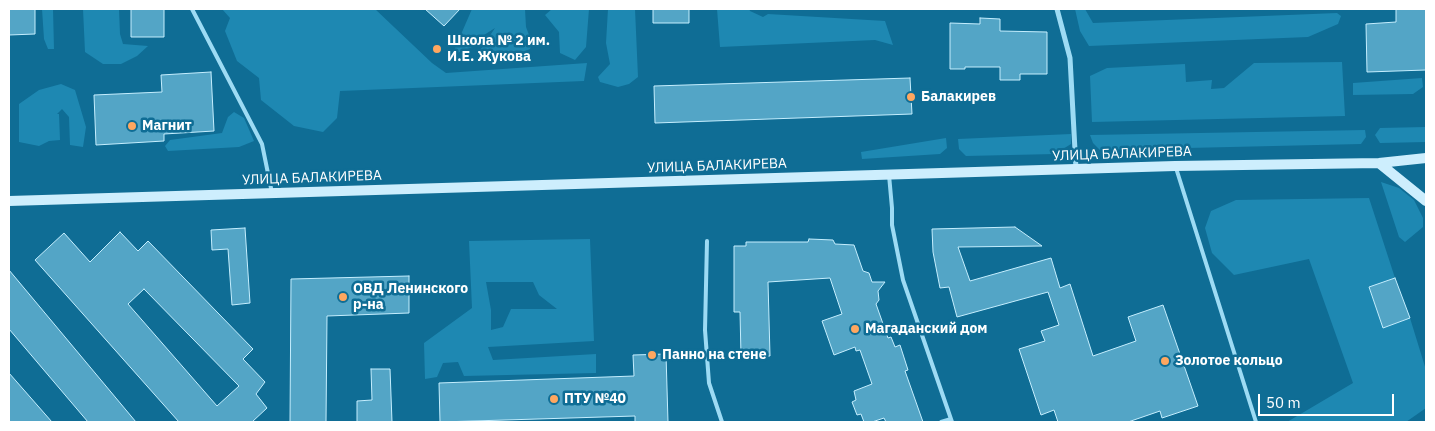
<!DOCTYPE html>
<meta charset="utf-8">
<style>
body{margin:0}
#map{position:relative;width:1435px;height:431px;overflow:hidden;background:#0f6d95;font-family:"IBM Plex Sans",sans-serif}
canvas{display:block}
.frame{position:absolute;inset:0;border:10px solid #fff;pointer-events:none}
.scale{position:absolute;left:1258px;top:394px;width:136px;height:22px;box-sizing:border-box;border:2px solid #fff;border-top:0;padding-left:6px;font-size:15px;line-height:18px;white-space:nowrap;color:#fff;-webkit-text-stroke:4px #0f6d95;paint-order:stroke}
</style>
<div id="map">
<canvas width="1435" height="431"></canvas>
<div class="frame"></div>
<div class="scale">50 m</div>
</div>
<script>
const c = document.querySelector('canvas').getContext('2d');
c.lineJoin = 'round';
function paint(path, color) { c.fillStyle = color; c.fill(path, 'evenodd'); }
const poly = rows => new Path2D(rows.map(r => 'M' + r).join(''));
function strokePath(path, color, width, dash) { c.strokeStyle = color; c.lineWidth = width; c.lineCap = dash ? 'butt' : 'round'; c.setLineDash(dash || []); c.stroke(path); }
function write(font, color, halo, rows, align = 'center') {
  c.font = font + ' "IBM Plex Sans",sans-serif'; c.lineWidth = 5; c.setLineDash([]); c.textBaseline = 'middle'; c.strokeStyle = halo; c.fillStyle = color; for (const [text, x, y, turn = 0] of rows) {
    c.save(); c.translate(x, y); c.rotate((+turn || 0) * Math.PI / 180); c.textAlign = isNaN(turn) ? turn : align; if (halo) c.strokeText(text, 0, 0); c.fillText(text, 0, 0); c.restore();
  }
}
paint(poly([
 [42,9,53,9,54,49,48,49,44,39],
 [83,9,119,9,120,34,123,44,148,46,137,56,121,64,103,64,85,52],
 [222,9,375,9,432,63,446,73,587,63,584,81,340,91,337,118,323,132,294,126,261,100,259,78,237,61,225,31,230,18],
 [472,9,525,9,526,27,532,43,530,49,514,56,477,55,495,28,484,35,475,46,452,55],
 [552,9,589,9,586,47,575,60,560,53,559,32,545,15],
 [608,9,635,9,638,77,629,84,618,87,600,82,598,77,610,64,606,43],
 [717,9,749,9,750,11,763,17,768,14,885,21,893,45,875,40,720,47],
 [1075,9,1085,9,1093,23,1337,13,1341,16,1338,24,1308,37,1089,46,1080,31],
 [1342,62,1345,116,1092,122,1090,76,1107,68,1185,64,1186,82,1212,80,1211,89,1224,88,1254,63],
 [1422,78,1423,87,1413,94,1353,95,1353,83],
 [61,84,75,90,86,127,83,147,70,145,69,117,62,109,57,114,59,114,60,140,49,141,39,146,19,142,19,104,39,90],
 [234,112,244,118,254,141,239,147,168,151,165,146,170,140,222,133,228,117],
 [1426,127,1426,142,1380,143,1375,135,1380,128],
 [1365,130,1366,137,1361,144,1100,150,1093,143,1090,135],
 [1071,134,1071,144,1055,154,966,156,959,149,958,139],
 [946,138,947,148,940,154,862,159,861,152],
 [1381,182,1399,188,1414,200,1423,218,1423,227,1405,242,1399,237],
 [1369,198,1395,278,1369,288,1383,328,1410,318,1426,370,1426,408,1406,422,1287,422,1353,383,1309,259,1234,275,1212,253,1205,228,1211,211,1236,200],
 [590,239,594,341,488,347,493,360,596,354,596,373,464,376,458,362,443,363,437,377,425,379,424,343,472,308,469,241],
 [486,282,533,282,539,295,557,309,511,309,503,327,491,330,491,310]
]), '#1e88b2');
const building = poly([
 [9,9,35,9,35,34,9,35,9,9],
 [131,9,164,9,164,37,131,37,131,9],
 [425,9,460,9,444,26,425,9],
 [653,9,689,9,689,23,653,23,653,9],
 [1396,9,1426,9,1426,70,1367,72,1366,24,1396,22,1396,9],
 [980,18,1000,19,1000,31,1047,32,1047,74,1020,74,1020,80,1000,80,1000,67,965,67,965,69,950,69,950,23,980,24,980,18],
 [211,72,214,131,164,134,164,141,96,145,94,95,162,92,161,75,211,72],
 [910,78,912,114,655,123,654,86,910,78],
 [1015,227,1042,246,958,247,970,281,1051,258,1060,288,1070,284,1093,356,1136,341,1128,317,1163,305,1198,406,1162,418,1160,411,1128,422,1058,422,1054,410,1041,415,1019,349,1045,341,1041,331,1059,325,1048,292,957,317,949,287,940,288,933,252,932,229,1015,227],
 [245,228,250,303,232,305,228,249,212,250,211,230,245,228],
 [120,232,138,251,148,241,253,349,243,359,265,382,256,394,267,408,252,422,179,422,35,260,64,233,90,262,120,232],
 [144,289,239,386,217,406,128,304,144,289],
 [809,239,833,240,835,244,854,245,863,271,869,273,872,282,885,282,878,291,879,300,876,304,888,338,891,337,895,347,900,345,908,370,905,371,923,422,886,422,884,418,872,422,864,422,861,414,857,415,852,402,856,400,854,391,872,384,860,350,856,351,855,347,834,355,822,321,842,314,830,278,768,282,770,356,741,356,740,312,734,312,734,246,746,246,746,242,808,242,809,239],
 [9,270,136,422,88,422,9,329,9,270],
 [409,276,409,313,327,316,326,422,290,422,291,279,409,276],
 [1395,278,1410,318,1383,328,1369,287,1395,278],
 [666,354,668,422,635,422,635,416,440,422,439,383,634,376,633,355,666,354],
 [371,369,390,369,392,422,357,422,357,401,372,400,371,369],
 [9,373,52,422,9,422,9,373]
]);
paint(building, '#53a5c6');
strokePath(building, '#c5eefe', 1);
strokePath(poly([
 [192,9,262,144,272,193],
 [1176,168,1256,422],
 [889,175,892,208,892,225,903,280,952,422],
 [707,241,705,330,709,383,722,422],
 [941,422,951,419]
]), '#9ddbf4', 4);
strokePath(poly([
 [1057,9,1070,58,1076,169]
]), '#9ddbf4', 5);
strokePath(poly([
 [1379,163,1426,201],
 [9,201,1175,166,1379,163,1426,158]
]), '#cdeefd', 10);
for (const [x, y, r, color] of [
 [437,49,5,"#ffa760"],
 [911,97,5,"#ffa760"],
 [132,126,5,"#ffa760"],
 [343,297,5,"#ffa760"],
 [855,329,5,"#ffa760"],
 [652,355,5,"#ffa760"],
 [1165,361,5,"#ffa760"],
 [554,399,5,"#ffa760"]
]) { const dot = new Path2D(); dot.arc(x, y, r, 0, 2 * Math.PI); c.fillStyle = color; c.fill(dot); strokePath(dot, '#0f6d95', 2); }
write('bold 14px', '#fff', '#0f6d95', [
 ["Школа № 2 им.",447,41],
 ["И.Е. Жукова",447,57],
 ["Балакирев",921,97],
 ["Магнит",142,126],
 ["ОВД Ленинского",353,289],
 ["р-на",353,305],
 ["Магаданский дом",865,329],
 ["Панно на стене",662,355],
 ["Золотое кольцо",1175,361],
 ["ПТУ №40",564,399]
], 'left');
write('14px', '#fff', '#0f6d95', [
 ["УЛИЦА БАЛАКИРЕВА",1122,154,-2],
 ["УЛИЦА БАЛАКИРЕВА",717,166,-2],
 ["УЛИЦА БАЛАКИРЕВА",312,178,-2]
]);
</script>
